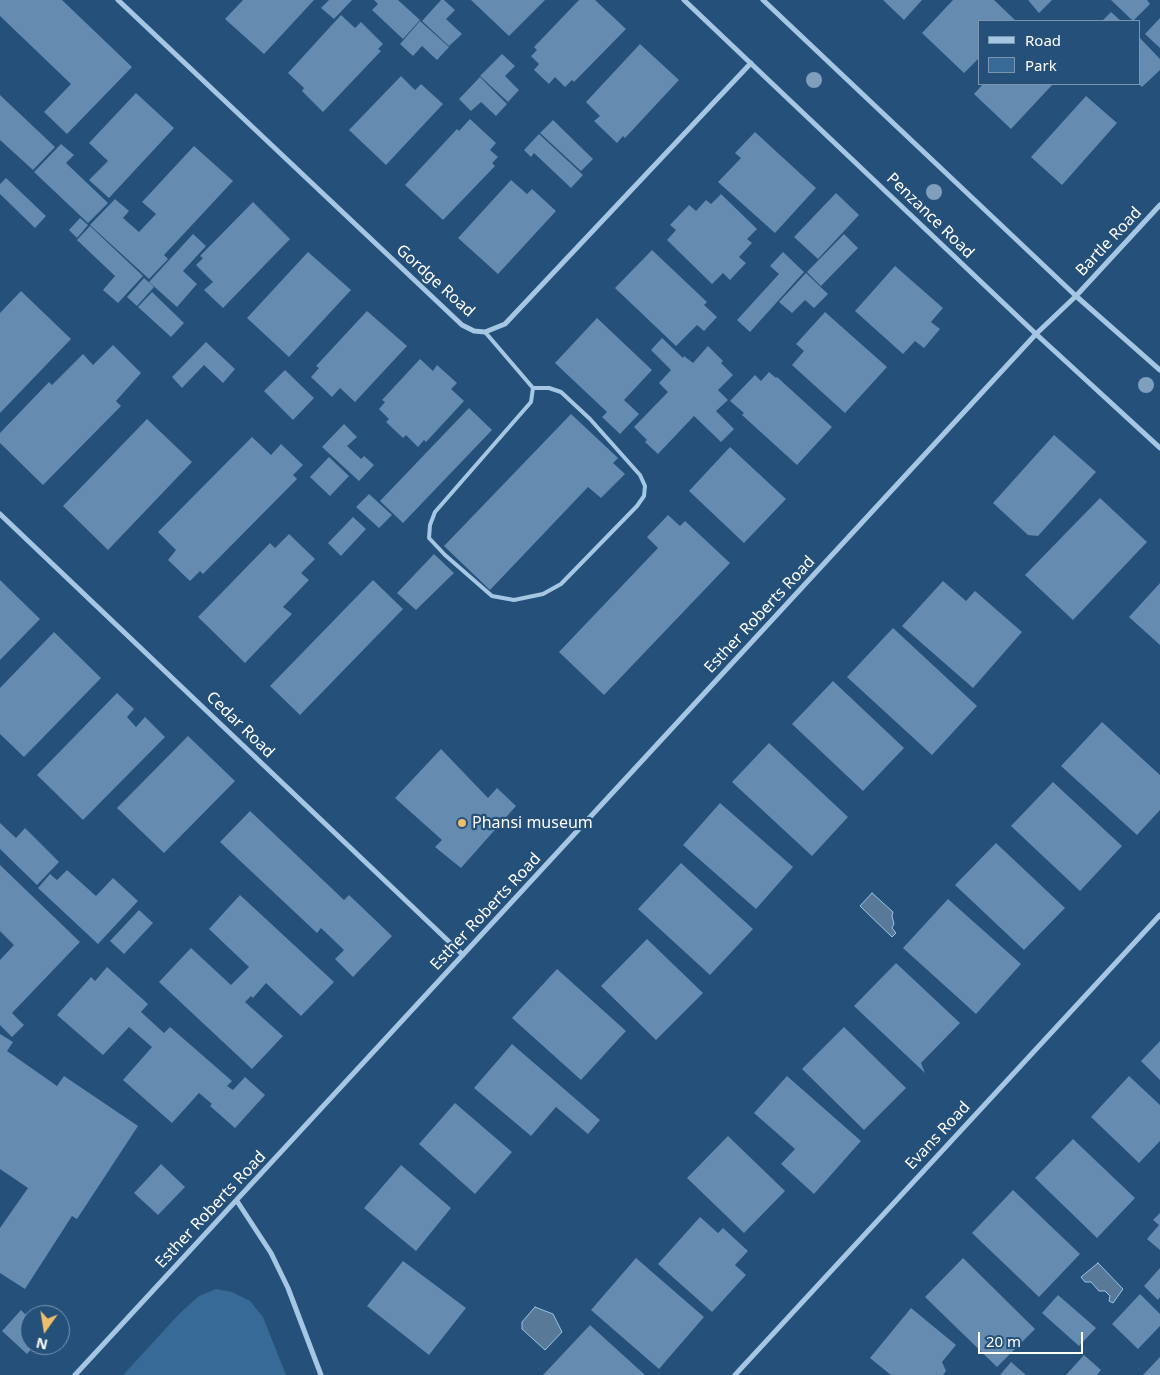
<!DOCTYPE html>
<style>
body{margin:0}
#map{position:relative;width:1160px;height:1375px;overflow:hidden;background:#24507a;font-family:"Noto Sans",sans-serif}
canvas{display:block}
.legend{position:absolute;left:978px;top:20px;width:162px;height:65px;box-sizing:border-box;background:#24507a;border:1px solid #7c96af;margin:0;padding:6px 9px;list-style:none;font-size:15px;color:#fff}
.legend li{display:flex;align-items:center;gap:10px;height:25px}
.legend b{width:25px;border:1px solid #7c96af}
.north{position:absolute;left:20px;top:1305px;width:50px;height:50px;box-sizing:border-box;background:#24507a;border:1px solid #7c96af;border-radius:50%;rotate:193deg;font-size:14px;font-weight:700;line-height:20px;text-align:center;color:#fff}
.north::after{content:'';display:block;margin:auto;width:18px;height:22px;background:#efbe6a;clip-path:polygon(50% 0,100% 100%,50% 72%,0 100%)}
.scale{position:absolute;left:978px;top:1332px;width:105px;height:22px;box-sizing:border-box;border:2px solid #fff;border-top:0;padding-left:6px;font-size:15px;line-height:18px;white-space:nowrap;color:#fff;-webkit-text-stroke:4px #24507a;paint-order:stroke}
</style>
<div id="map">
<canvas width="1160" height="1375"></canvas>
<ul class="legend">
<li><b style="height:6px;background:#a6c7e4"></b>Road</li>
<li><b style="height:14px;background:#376a97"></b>Park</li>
</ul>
<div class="north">N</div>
<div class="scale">20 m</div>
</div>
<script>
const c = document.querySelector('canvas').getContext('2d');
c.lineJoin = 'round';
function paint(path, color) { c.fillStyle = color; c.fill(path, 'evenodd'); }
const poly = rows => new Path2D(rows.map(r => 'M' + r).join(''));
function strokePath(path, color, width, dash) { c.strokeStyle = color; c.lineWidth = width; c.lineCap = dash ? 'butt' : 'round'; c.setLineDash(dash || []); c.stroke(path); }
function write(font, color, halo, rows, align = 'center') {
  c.font = font + ' "Noto Sans",sans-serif'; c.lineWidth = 4.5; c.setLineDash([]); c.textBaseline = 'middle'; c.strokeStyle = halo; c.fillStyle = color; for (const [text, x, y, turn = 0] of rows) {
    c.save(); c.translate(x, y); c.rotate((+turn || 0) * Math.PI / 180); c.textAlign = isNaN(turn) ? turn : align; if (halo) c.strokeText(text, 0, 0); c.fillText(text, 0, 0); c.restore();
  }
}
paint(poly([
 [216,1289,232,1292,250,1301,263,1317,286,1375,123,1375,180,1313,199,1296]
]), '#376a97');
const water = poly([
 [872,893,893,912,892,916,894,924,892,928,896,933,892,937,860,906,872,893],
 [1098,1263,1123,1289,1113,1303,1109,1301,1110,1296,1105,1291,1099,1291,1091,1282,1085,1282,1081,1277,1098,1263],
 [535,1307,553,1314,562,1332,545,1350,522,1329,522,1322,535,1307]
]);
paint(water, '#587998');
strokePath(water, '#9ac3e5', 1);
paint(poly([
 [0,0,62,0,132,67,67,134,44,112,71,84,0,16],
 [243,0,314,0,264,54,225,19],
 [329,0,352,0,334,19,321,8],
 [374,0,398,0,420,20,403,39,372,10,378,4],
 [441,0,444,0,455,10,446,19,462,34,449,46,422,21],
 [471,0,545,0,509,36],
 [579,0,595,0,626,29,574,82,572,80,565,87,555,77,549,84,534,70,539,64,531,56,537,50,534,47],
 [883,0,922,0,904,20],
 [953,0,994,0,1015,20,979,21,979,58,964,73,922,33],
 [1028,0,1052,0,1039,13],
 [1111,0,1147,0,1150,4,1133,21],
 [1111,12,1121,21,1102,21],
 [341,15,355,28,361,22,383,44,378,49,381,51,323,112,302,91,304,88,288,73],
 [1160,18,1160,48,1145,34],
 [420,21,449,47,437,60,422,46,413,56,400,44],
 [1139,37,1160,59,1160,70,1142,87,1139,84],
 [640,44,679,80,625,138,623,136,617,143,594,121,600,116,586,102],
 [502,54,515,66,505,76,519,90,508,102,480,76],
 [401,76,415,90,421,84,443,104,386,165,349,130],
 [480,77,507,104,496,116,481,102,471,111,459,99],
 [983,84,1053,84,1011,129,974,94],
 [136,93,174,128,109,198,89,180,108,161,89,143],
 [0,95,55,147,33,170,0,140],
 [1086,96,1117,123,1062,185,1031,157],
 [470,119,496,143,490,150,498,157,492,163,495,166,443,220,405,185,457,129,459,131],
 [553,120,593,159,581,171,540,133],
 [755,132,816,188,775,233,718,182,741,158,735,153],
 [539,134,583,175,571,188,534,153,531,157,524,150],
 [61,144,74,155,66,163,108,203,88,223,34,172],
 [194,146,233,181,164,255,168,259,149,279,90,225,115,199,129,211,123,218,139,232,156,214,142,202],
 [6,178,46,216,35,228,0,194,0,184],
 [511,180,527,194,532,189,556,211,498,274,458,238],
 [836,193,859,215,818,259,794,237],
 [721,194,757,229,747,239,752,243,739,257,746,263,730,280,723,273,712,284,667,240,676,230,670,225,689,205,696,211,706,200,711,204],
 [253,202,290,239,223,308,204,290,213,282,196,265,203,258,200,256],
 [80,218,88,225,77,238,69,230],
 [90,226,143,276,118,303,103,290,115,276,77,240],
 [193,234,206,246,183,271,197,284,177,307,149,282],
 [844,234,858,248,821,286,807,272],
 [652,250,707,302,704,305,717,317,704,331,697,325,676,346,615,288],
 [308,252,351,290,289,357,247,318],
 [783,252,804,272,750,332,737,320,779,274,770,266],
 [895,266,943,308,931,322,940,329,924,348,915,341,903,354,855,311],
 [806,273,828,294,814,308,805,300,792,313,779,302],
 [144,278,154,287,137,306,127,297],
 [21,291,71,339,0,413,0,313],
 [152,292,184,323,171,337,138,307],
 [367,311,407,346,355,402,340,388,332,397,311,377,319,368,316,366],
 [825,312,887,367,845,413,792,365,804,351,796,344],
 [597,318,652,370,624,400,639,414,620,434,602,417,607,412,555,363],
 [662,338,683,358,684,356,693,363,708,346,723,361,721,363,733,375,718,390,728,400,716,411,734,429,721,442,694,416,658,454,645,442,647,440,634,427,668,392,659,383,671,370,651,350],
 [206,342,235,369,223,383,204,365,182,388,172,377],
 [113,345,141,373,116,401,121,406,43,485,0,443,0,433,49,382,52,385,83,354,93,365],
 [420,359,433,371,437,365,457,383,451,389,464,401,426,442,424,440,418,447,406,435,403,438,386,422,389,419,379,409,385,402,382,400],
 [285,370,314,398,293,420,264,391],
 [769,372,776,378,777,377,832,427,797,465,742,415,744,413,730,401,755,375,761,381],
 [469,408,492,430,403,523,380,501],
 [571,414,618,458,613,463,625,474,601,498,588,487,490,590,444,546],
 [147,419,192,462,108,550,63,506],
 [344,424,357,437,347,446,361,459,364,456,374,465,359,481,322,447],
 [1054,435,1096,472,1038,536,1028,535,993,503],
 [252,437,271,455,281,444,303,465,293,475,297,479,203,574,200,571,190,581,168,560,176,550,158,532],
 [730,447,786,499,744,543,689,491],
 [329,457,349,476,330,496,310,477],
 [369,494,392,515,379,528,356,507],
 [1100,498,1147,542,1073,620,1025,575],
 [668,515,680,526,685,521,730,563,604,695,559,652,658,548,647,537],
 [353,517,366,529,341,556,328,543],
 [289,534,315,559,301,573,309,580,283,607,292,614,245,663,198,617,270,543,275,548],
 [434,554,454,573,416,610,397,593],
 [0,580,40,619,0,660],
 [373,580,403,609,300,715,270,686],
 [943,581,966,601,975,591,1022,632,973,688,902,626],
 [1160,583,1160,645,1129,617],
 [893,628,977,706,932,755,847,677],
 [54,632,101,678,24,757,0,734,0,688],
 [833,681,904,748,863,791,792,724],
 [117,693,134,709,127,717,136,727,145,717,165,737,83,820,37,775],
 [1102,722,1160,775,1160,810,1137,835,1061,766],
 [188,736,235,781,164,853,117,808],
 [769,743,848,817,812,856,732,782],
 [441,749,488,798,497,788,516,806,461,868,435,847,442,840,395,798],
 [1053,782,1122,846,1080,891,1011,826],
 [720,803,793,867,756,909,683,845],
 [250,811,344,900,349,895,392,936,353,977,335,959,344,950,321,928,317,933,220,842],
 [0,823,16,838,25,828,59,862,37,885,0,849],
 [996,843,1065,908,1024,950,955,885],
 [681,863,753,929,710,975,638,909],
 [0,865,80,942,12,1013,24,1025,12,1037,0,1025,0,960,14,945,0,931],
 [67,870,96,896,113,878,138,901,98,944,38,888,50,874,57,880],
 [240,895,334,982,301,1016,266,983,253,998,251,996,245,1002,283,1036,252,1069,159,982,191,948,231,985,249,967,209,929],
 [948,899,1021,964,976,1014,903,948],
 [139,910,153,923,124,954,110,941],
 [647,939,703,993,656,1040,601,986],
 [896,963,960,1023,921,1063,925,1073,854,1006],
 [107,967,148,1004,141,1012,164,1033,170,1027,232,1081,227,1086,233,1090,245,1077,265,1095,235,1128,210,1106,212,1104,199,1093,172,1123,123,1080,152,1047,129,1027,103,1055,57,1015,91,977,95,981],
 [557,969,626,1031,581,1080,512,1018],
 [844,1027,906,1088,864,1130,802,1069],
 [0,1034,13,1042,7,1051,57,1086,64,1076,138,1126,77,1219,72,1216,25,1289,0,1273,0,1228,28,1188,0,1169],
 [1160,1041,1160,1080,1141,1061],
 [512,1044,600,1120,588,1134,556,1107,531,1136,474,1088],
 [787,1076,861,1141,814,1194,781,1164,795,1149,754,1113],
 [1129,1076,1160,1105,1160,1141,1139,1163,1091,1117],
 [455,1103,512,1152,475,1194,419,1144],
 [728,1136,785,1191,744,1233,687,1178],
 [1073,1139,1135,1198,1097,1238,1035,1178],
 [161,1164,185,1187,158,1215,134,1193],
 [401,1165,451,1208,416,1251,364,1208],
 [1013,1190,1080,1254,1039,1297,972,1233],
 [1160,1213,1160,1250,1147,1239,1159,1225,1153,1220],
 [700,1217,718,1233,723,1228,748,1251,735,1265,746,1275,712,1312,658,1264],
 [636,1258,704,1317,659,1369,591,1310],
 [963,1258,1035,1329,997,1367,925,1297],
 [403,1261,466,1308,429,1355,367,1306],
 [1160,1268,1160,1297,1158,1300,1144,1286],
 [1140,1294,1160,1314,1160,1326,1138,1349,1112,1324],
 [1058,1295,1096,1328,1079,1346,1042,1313],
 [911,1308,956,1345,942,1362,946,1371,943,1375,891,1375,870,1358],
 [21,1310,30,1319,30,1345,35,1345,27,1354,2,1331],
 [590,1325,645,1375,543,1375],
 [1084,1355,1101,1370,1097,1375,1066,1375],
 [1160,1357,1160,1375,1143,1375],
 [1011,1362,1026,1375,1000,1375]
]), '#658bb0');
strokePath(poly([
 [485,332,533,388,549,388,561,392,590,419,640,475,645,486,644,496,637,506,561,584,543,594,514,600,492,596,445,555,429,538,430,525,435,512,531,402,533,388]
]), '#a6c7e4', 4);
strokePath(poly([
 [118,0,462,325,474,331,485,332,505,324,751,63],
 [684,0,1036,334,1160,448],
 [763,0,1076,296,1160,370],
 [0,514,463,955],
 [237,1201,271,1253,288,1288,321,1375],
 [75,1375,1036,334,1076,296,1160,205],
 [735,1375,1160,915]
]), '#a6c7e4', 5);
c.fillStyle = '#7f9fbd';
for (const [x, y] of [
 [814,80],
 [934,192],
 [1146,385]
]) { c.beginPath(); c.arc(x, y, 8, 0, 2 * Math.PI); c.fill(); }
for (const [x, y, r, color] of [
 [462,823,5,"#efbe6a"]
]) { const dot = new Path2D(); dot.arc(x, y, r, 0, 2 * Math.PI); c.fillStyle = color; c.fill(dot); strokePath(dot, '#24507a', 2); }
write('16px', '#fff', '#24507a', [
 ["Penzance Road",930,216,44],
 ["Bartle Road",1109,242,-47],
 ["Gordge Road",435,281,42],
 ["Esther Roberts Road",760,615,-47],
 ["Cedar Road",240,725,44],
 ["Esther Roberts Road",486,912,-47],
 ["Evans Road",938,1136,-47],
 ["Esther Roberts Road",211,1210,-47]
]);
write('16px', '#fff', '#24507a', [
 ["Phansi museum",472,823]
], 'left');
</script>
